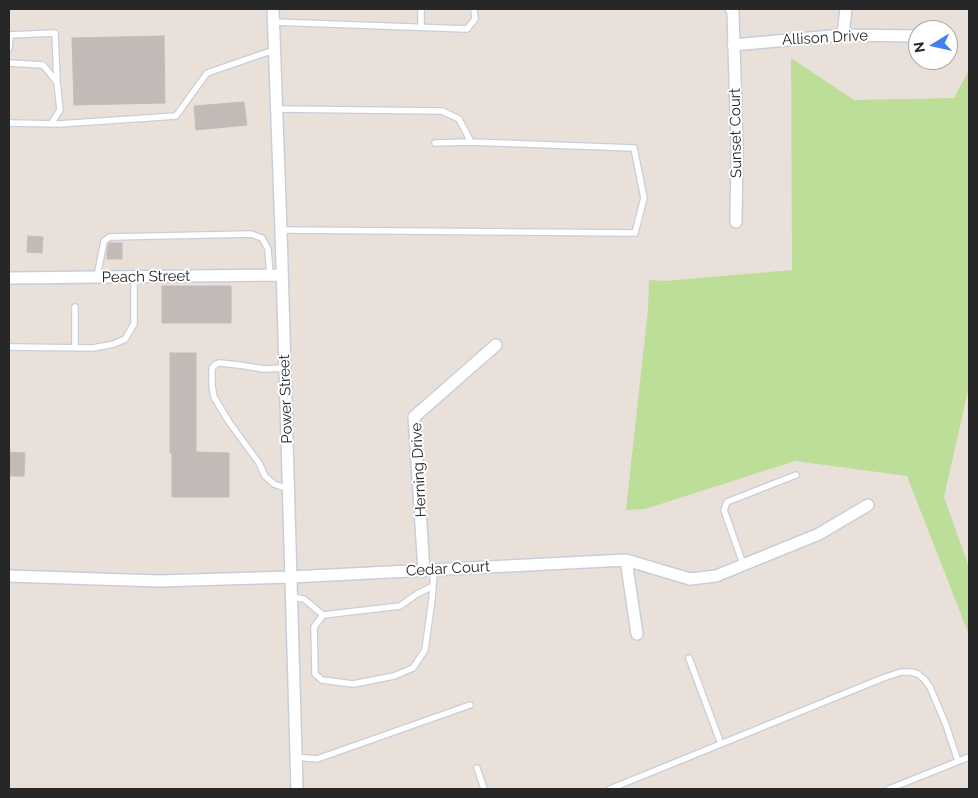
<!DOCTYPE html>
<style>
body{margin:0}
#map{position:relative;width:978px;height:798px;overflow:hidden;background:#e9e0d9;font-family:Raleway,sans-serif}
canvas{display:block}
.frame{position:absolute;inset:0;border:10px solid #272727;pointer-events:none}
.north{position:absolute;left:908px;top:20px;width:50px;height:50px;box-sizing:border-box;background:#fff;border:1px solid #a9a9a9;border-radius:50%;rotate:261deg;font-size:14px;font-weight:700;line-height:20px;text-align:center;color:#272727}
.north::after{content:'';display:block;margin:auto;width:18px;height:22px;background:#4181ef;clip-path:polygon(50% 0,100% 100%,50% 72%,0 100%)}
</style>
<div id="map">
<canvas width="978" height="798"></canvas>
<div class="frame"></div>
<div class="north">N</div>
</div>
<script>
const c = document.querySelector('canvas').getContext('2d');
c.lineJoin = 'round';
function paint(path, color) { c.fillStyle = color; c.fill(path, 'evenodd'); }
const poly = rows => new Path2D(rows.map(r => 'M' + r).join(''));
function strokePath(path, color, width, dash) { c.strokeStyle = color; c.lineWidth = width; c.lineCap = dash ? 'butt' : 'round'; c.setLineDash(dash || []); c.stroke(path); }
function write(font, color, halo, rows, align = 'center') {
  c.font = font + ' Raleway,sans-serif'; c.lineWidth = 4; c.setLineDash([]); c.textBaseline = 'middle'; c.strokeStyle = halo; c.fillStyle = color; for (const [text, x, y, turn = 0] of rows) {
    c.save(); c.translate(x, y); c.rotate((+turn || 0) * Math.PI / 180); c.textAlign = isNaN(turn) ? turn : align; if (halo) c.strokeText(text, 0, 0); c.fillText(text, 0, 0); c.restore();
  }
}
paint(poly([
 [791,58,854,100,954,98,969,70,969,386,944,497,969,567,969,635,907,476,795,461,645,509,626,510,648,309,649,280,665,281,792,270]
]), '#bcde98');
const building = poly([
 [164,36,165,103,74,105,72,38,164,36],
 [244,102,247,125,196,130,194,106,244,102],
 [28,236,43,237,42,253,27,252,28,236],
 [109,243,122,243,122,259,107,259,107,251,109,243],
 [162,286,231,286,231,323,162,323,162,286],
 [170,353,196,353,196,452,229,453,229,497,172,497,172,453,170,453,170,353],
 [9,452,25,453,24,476,9,476,9,452]
]);
paint(building, '#c2bab6');
strokePath(building, '#c4bbb4', 1);
const service = poly([
 [273,22,467,29,475,19,474,9],
 [421,27,421,9],
 [9,35,55,33,57,82],
 [9,48,10,36],
 [9,63,43,65,57,82,60,110,51,124],
 [277,109,442,111,459,119,471,142],
 [9,123,59,124,176,116,207,73,274,50],
 [281,230,635,233,644,198,634,148,471,142,435,143],
 [97,277,104,241,110,237,251,234,262,238,268,249,270,275],
 [9,347,93,348,114,344,125,339,134,324,134,277],
 [75,348,75,307],
 [285,368,264,369,239,365,220,363,216,364,212,368,212,386,214,397,229,422,259,463,265,476,274,484,288,489],
 [743,564,724,510,727,502,796,475],
 [433,586,417,594,400,606,323,615,314,627,315,674,322,680,353,684,394,676,413,668,425,650,432,599,433,586,434,570],
 [291,597,304,599,323,615],
 [689,658,721,744],
 [296,757,317,759,470,705],
 [477,768,484,789],
 [610,789,883,678,901,672,911,672,918,674,924,679,930,687,946,725,958,761],
 [889,789,969,757]
]);
const minor = poly([
 [273,9,281,230,297,789],
 [731,9,733,12,737,148,736,222],
 [843,35,846,9],
 [733,45,843,35,918,36],
 [9,278,282,275],
 [626,560,637,634],
 [424,571,414,417,496,345],
 [9,576,159,581,291,577,626,560,690,579,716,576,819,534,868,505]
]);
strokePath(service, '#c8ced9', 8);
strokePath(minor, '#c8ced9', 14);
strokePath(service, '#fff', 5.5);
strokePath(minor, '#fff', 11);
write('15px', '#272727', '#fff', [
 ["Allison Drive",825,38,-3],
 ["Sunset Court",736,133,-91],
 ["Peach Street",146,277,-1],
 ["Power Street",286,399,-92],
 ["Herning Drive",419,470,-93],
 ["Cedar Court",448,569,-3]
]);
</script>
